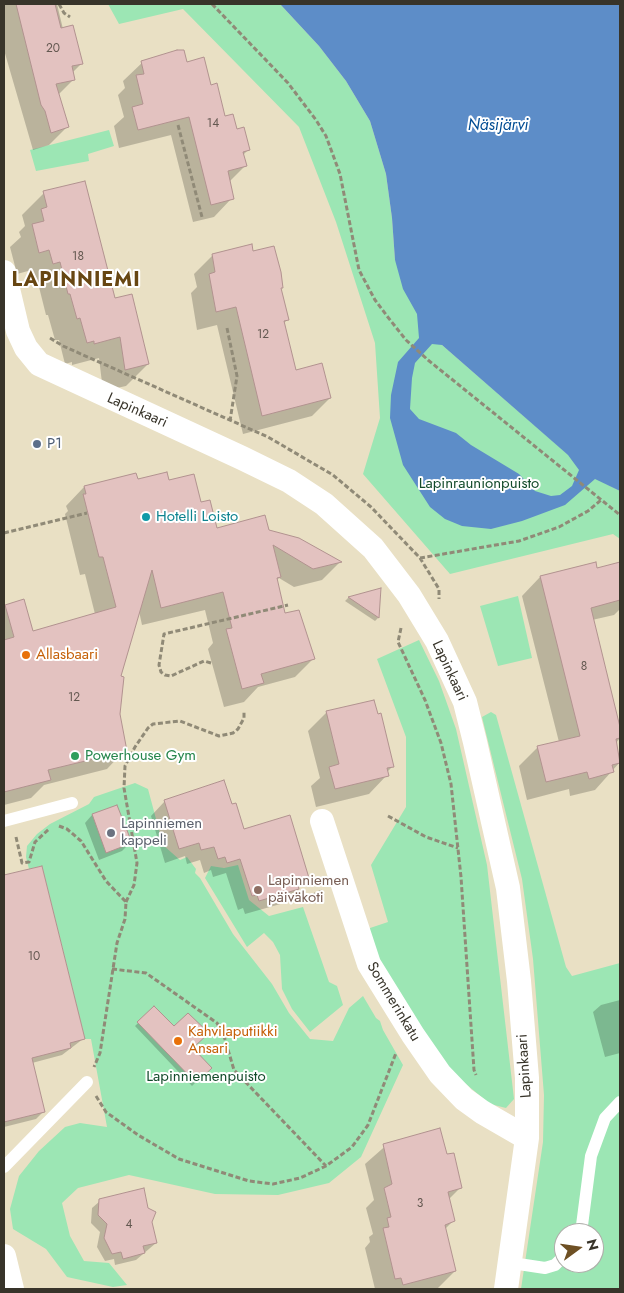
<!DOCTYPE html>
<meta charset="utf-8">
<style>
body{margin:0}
#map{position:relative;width:624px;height:1293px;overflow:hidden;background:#e9e0c4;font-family:Jost,sans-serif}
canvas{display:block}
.frame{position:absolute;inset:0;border:5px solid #38342a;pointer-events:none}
.north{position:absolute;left:554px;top:1223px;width:50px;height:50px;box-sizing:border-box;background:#fff;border:1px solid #afaeaa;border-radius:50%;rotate:76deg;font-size:14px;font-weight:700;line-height:20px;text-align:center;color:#38342a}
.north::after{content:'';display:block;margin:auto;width:18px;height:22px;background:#6e5024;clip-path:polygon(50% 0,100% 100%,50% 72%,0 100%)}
</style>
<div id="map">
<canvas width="624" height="1293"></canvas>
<div class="frame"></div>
<div class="north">N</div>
</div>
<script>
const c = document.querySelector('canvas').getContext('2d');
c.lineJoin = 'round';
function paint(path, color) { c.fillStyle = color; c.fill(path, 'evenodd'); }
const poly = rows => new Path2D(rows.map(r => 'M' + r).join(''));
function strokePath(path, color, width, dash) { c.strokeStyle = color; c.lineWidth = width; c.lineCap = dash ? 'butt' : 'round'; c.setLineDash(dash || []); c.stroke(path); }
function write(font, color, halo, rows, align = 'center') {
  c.font = font + ' Jost,sans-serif'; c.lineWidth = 4; c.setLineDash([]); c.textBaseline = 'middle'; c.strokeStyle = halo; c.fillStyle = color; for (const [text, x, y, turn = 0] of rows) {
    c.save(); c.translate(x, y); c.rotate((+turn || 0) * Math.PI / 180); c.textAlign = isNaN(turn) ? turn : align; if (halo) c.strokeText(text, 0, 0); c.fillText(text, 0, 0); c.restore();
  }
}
paint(poly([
 [108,4,280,4,319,46,346,81,370,121,386,174,392,218,395,260,442,345,595,478,620,491,620,539,613,534,450,574,363,474,380,418,375,343,336,222,299,127,183,9,119,24],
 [109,130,114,146,88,154,89,161,36,171,30,150],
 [518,596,532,658,498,666,480,606],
 [419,640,439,681,456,729,487,865,514,1099,506,1108,490,1104,450,1071,380,967,367,929,388,922,371,865,406,807,406,737,377,659],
 [491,712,496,715,566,967,572,976,620,963,620,1289,521,1289,543,1142,544,1095,533,959,522,879,482,717],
 [564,1233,594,1233,594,1263,564,1263],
 [135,783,148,789,163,845,180,860,187,857,196,869,195,873,200,878,233,934,272,984,289,1013,310,1039,333,1041,349,1008,363,996,376,1018,380,1021,383,1030,403,1065,361,1157,329,1183,278,1195,215,1194,129,1175,78,1188,62,1203,70,1236,84,1261,109,1263,127,1285,113,1287,67,1277,46,1249,13,1229,10,1209,19,1176,39,1151,65,1127,80,1123,107,1127,91,1039,85,1039,42,866,29,869,26,857,27,846,37,834,50,824,89,804,94,797],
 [238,865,249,900,269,916,303,907,329,982,337,986,343,1005,310,1032,292,1009,282,989,280,955,273,942,264,933,247,947,205,878,211,866,224,868]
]), '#9ce6b4');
paint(poly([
 [280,4,620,4,620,491,595,479,565,505,522,521,491,529,462,526,445,519,430,507,403,465,390,418,391,395,398,362,419,338,417,314,403,289,395,260,392,218,386,174,370,121,346,81,319,46],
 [432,344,442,345,568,455,579,470,572,486,560,495,551,496,535,491,519,474,471,445,456,433,419,419,410,409,412,378,415,363]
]), '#5d8dc8');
paint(poly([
 [4,4,57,4,63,29,82,63,72,73,74,79,58,95,67,127,49,145,33,150,4,50],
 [183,52,186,63,210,86,224,118,236,130,248,150,242,156,245,166,229,182,232,198,214,217,193,222,171,135,119,148,114,126,124,117,118,95,125,88,123,81,145,60],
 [44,193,114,300,148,364,126,386,103,391,99,358,72,365,72,362,65,364,59,340,55,340,48,315,46,315,38,283,31,285,28,271,17,274,10,247,21,237,19,232,25,226,22,215],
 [252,253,280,289,288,319,283,324,295,372,330,398,312,416,243,434,217,325,197,330,191,293,197,287,194,274,213,255],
 [137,480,168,482,201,503,216,529,268,532,340,562,322,580,294,587,279,578,276,581,284,615,313,659,295,677,258,687,244,702,224,707,208,649,213,643,205,610,142,625,139,611,120,678,119,714,125,750,107,769,44,785,31,798,4,805,4,606,23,601,32,633,95,614,85,574,80,575,65,514,68,511,66,506,84,487],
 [620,563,620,609,614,615,592,620,620,732,620,738,616,743,620,762,595,790,570,796,569,789,527,800,519,766,537,748,559,742,522,596,540,577,596,570],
 [380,590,378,618,375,621,345,601,348,598],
 [327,712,393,766,387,772,387,775,369,794,316,807,311,786,320,778,308,731],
 [165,801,231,806,243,831,308,877,284,903,245,914,243,908,238,910,226,873,213,877,211,870,204,873,200,860,187,864,185,856,165,863,151,816],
 [116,806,130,843,122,851,99,860,85,823,92,815],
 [41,868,83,1039,62,1055,32,1063,44,1111,36,1119,4,1127,4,877],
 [620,1000,620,1053,605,1057,593,1012,601,1005],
 [154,1008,210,1068,192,1086,135,1026],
 [439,1130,446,1156,461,1187,448,1200,454,1220,445,1229,455,1271,437,1289,375,1289,365,1248,370,1242,369,1237,373,1234,366,1208,374,1200,365,1164,390,1142],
 [100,1201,151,1222,156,1243,136,1260,115,1265,114,1259,105,1261,97,1247,100,1232,91,1223,92,1208]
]), '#0003');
const building = poly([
 [16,4,55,4,61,28,73,25,83,64,72,66,75,80,56,84,69,127,51,133,45,111,41,105,16,4],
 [177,50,184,50,187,62,204,57,211,85,217,83,225,116,233,114,237,129,244,127,250,150,243,152,247,166,228,171,234,199,211,205,189,117,138,130,132,107,143,104,136,75,144,74,141,61,177,50],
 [85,181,115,298,132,294,149,364,125,370,120,337,94,344,94,341,87,343,80,318,77,319,70,294,68,294,60,262,53,264,49,250,39,253,32,224,44,221,41,209,47,207,43,191,85,181],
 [252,244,253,251,274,246,281,272,283,288,281,288,289,320,284,321,296,370,322,363,331,398,262,416,236,307,216,312,209,274,215,272,212,254,252,244],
 [167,472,169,480,194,474,201,502,210,500,217,528,265,515,269,530,299,538,342,562,313,569,273,545,281,577,277,578,285,613,299,610,315,659,261,674,264,683,242,689,226,629,232,628,223,592,161,608,152,570,121,676,124,677,120,714,127,751,48,770,51,780,4,792,4,640,14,637,5,605,24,599,33,631,116,607,103,557,99,557,83,494,86,494,84,486,136,473,138,479,167,472],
 [596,562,597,568,620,562,620,600,591,608,620,727,620,738,616,739,620,763,612,765,614,772,589,779,587,772,546,782,537,746,580,736,540,576,596,562],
 [381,588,379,618,348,597,381,588],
 [374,700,378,714,381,713,394,767,387,768,389,776,335,789,329,767,339,764,326,711,374,700],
 [224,780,232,804,236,803,244,829,290,815,309,878,297,881,299,889,259,901,257,895,252,896,240,859,227,863,225,857,218,859,214,847,201,850,199,843,179,849,164,800,224,780],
 [117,805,132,843,106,853,92,814,117,805],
 [42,866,85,1039,70,1043,71,1048,32,1058,45,1112,4,1122,4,875,42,866],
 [154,1006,174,1026,188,1013,209,1033,193,1048,212,1068,196,1083,137,1022,154,1006],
 [440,1128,447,1154,454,1153,462,1188,448,1192,455,1221,445,1225,456,1271,403,1285,401,1278,395,1279,383,1228,389,1227,387,1218,391,1217,384,1188,392,1184,383,1144,440,1128],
 [144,1188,148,1208,156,1212,152,1222,157,1243,143,1246,145,1253,123,1259,121,1252,112,1254,104,1238,107,1224,98,1215,99,1199,144,1188]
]);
paint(building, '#e3c2c0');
strokePath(building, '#b1928f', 1);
strokePath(poly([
 [59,4,64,13,70,17],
 [212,4,288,83,316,120,326,136,340,174,359,270,375,300,387,316,406,340,428,360,620,515],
 [178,125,202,217],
 [227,328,237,376,230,421],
 [50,338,63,346,268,437,333,475,371,507,420,558,439,589,439,599],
 [4,533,87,513],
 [420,558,519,541,559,527,588,511,601,500],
 [401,628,398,642,425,700,441,743,451,784,461,877,474,1070,476,1075],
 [211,663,204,661,171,676,165,675,161,672,159,665,164,634,288,605],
 [388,816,426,837,458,848],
 [59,826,67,829,81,841,106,881,126,902,125,919,117,943,100,1053,94,1067],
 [16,837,22,863,29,862,35,842,49,829],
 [311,896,322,891],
 [126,902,134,885,137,863,124,788,125,766,135,747,148,728,153,724,180,721,219,736,233,733,238,729,244,718,244,712],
 [112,969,146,973,217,1023,224,1036,234,1070,326,1166],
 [96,1096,106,1112,138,1135,179,1159,249,1181,273,1184,300,1178,326,1166,352,1147,368,1125,396,1053]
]), '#908a77', 3, [5, 2.5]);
strokePath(poly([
 [4,821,72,803],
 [4,1167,87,1082],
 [581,1233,591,1156,605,1118,620,1102],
 [512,1263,545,1268,555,1265,564,1256]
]), '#fff', 12);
strokePath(poly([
 [4,272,18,331,26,348,39,364,242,458,289,481,324,504,373,548,409,595,437,641,465,702,475,742,508,888,519,981,527,1078,527,1138,506,1289],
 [322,821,369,964,413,1035,440,1074,464,1099,482,1112,527,1138],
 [4,1256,12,1289]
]), '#fff', 24);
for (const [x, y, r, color] of [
 [37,444,5,"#5c6f8a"],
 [146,517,5,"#0f9aa8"],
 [26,655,5,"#e8710a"],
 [75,756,5,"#2e9e5b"],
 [111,833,5,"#6b7280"],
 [258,890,5,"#8d6e63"],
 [178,1041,5,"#e8710a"]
]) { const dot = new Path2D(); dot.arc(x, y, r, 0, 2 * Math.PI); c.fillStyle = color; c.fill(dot); strokePath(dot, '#fff', 2); }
write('12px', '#635850', null, [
 ["20",53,49],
 ["14",213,124],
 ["18",78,257],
 ["12",263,335],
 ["8",584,667],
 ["12",74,698],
 ["10",34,957],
 ["3",420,1204],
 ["4",129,1225]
]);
write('15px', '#38342a', '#fff', [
 ["Lapinkaari",137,411,24],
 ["Lapinkaari",449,671,65],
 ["Sommerinkatu",393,1002,59],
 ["Lapinkaari",525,1066,-94]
]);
write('15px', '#4e5e75', '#fff', [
 ["P1",47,444]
], 'left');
write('15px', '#134b2b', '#fff', [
 ["Lapinraunionpuisto",479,484],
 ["Lapinniemenpuisto",206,1077]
]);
write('15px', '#0d838f', '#fff', [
 ["Hotelli Loisto",156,517]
], 'left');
write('15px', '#c56008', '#fff', [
 ["Allasbaari",36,655],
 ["Kahvilaputiikki",188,1032],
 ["Ansari",188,1049]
], 'left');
write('15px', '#27864d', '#fff', [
 ["Powerhouse Gym",85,756]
], 'left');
write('15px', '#5b616d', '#fff', [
 ["Lapinniemen",121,824],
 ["kappeli",121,841]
], 'left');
write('15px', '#785e54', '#fff', [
 ["Lapinniemen",268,881],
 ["päiväkoti",268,898]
], 'left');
write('italic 16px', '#014c93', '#fff', [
 ["Näsijärvi",498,126]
]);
c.letterSpacing = '1px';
write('bold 20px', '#674612', '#fff', [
 ["LAPINNIEMI",76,281]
]);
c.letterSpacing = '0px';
</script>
